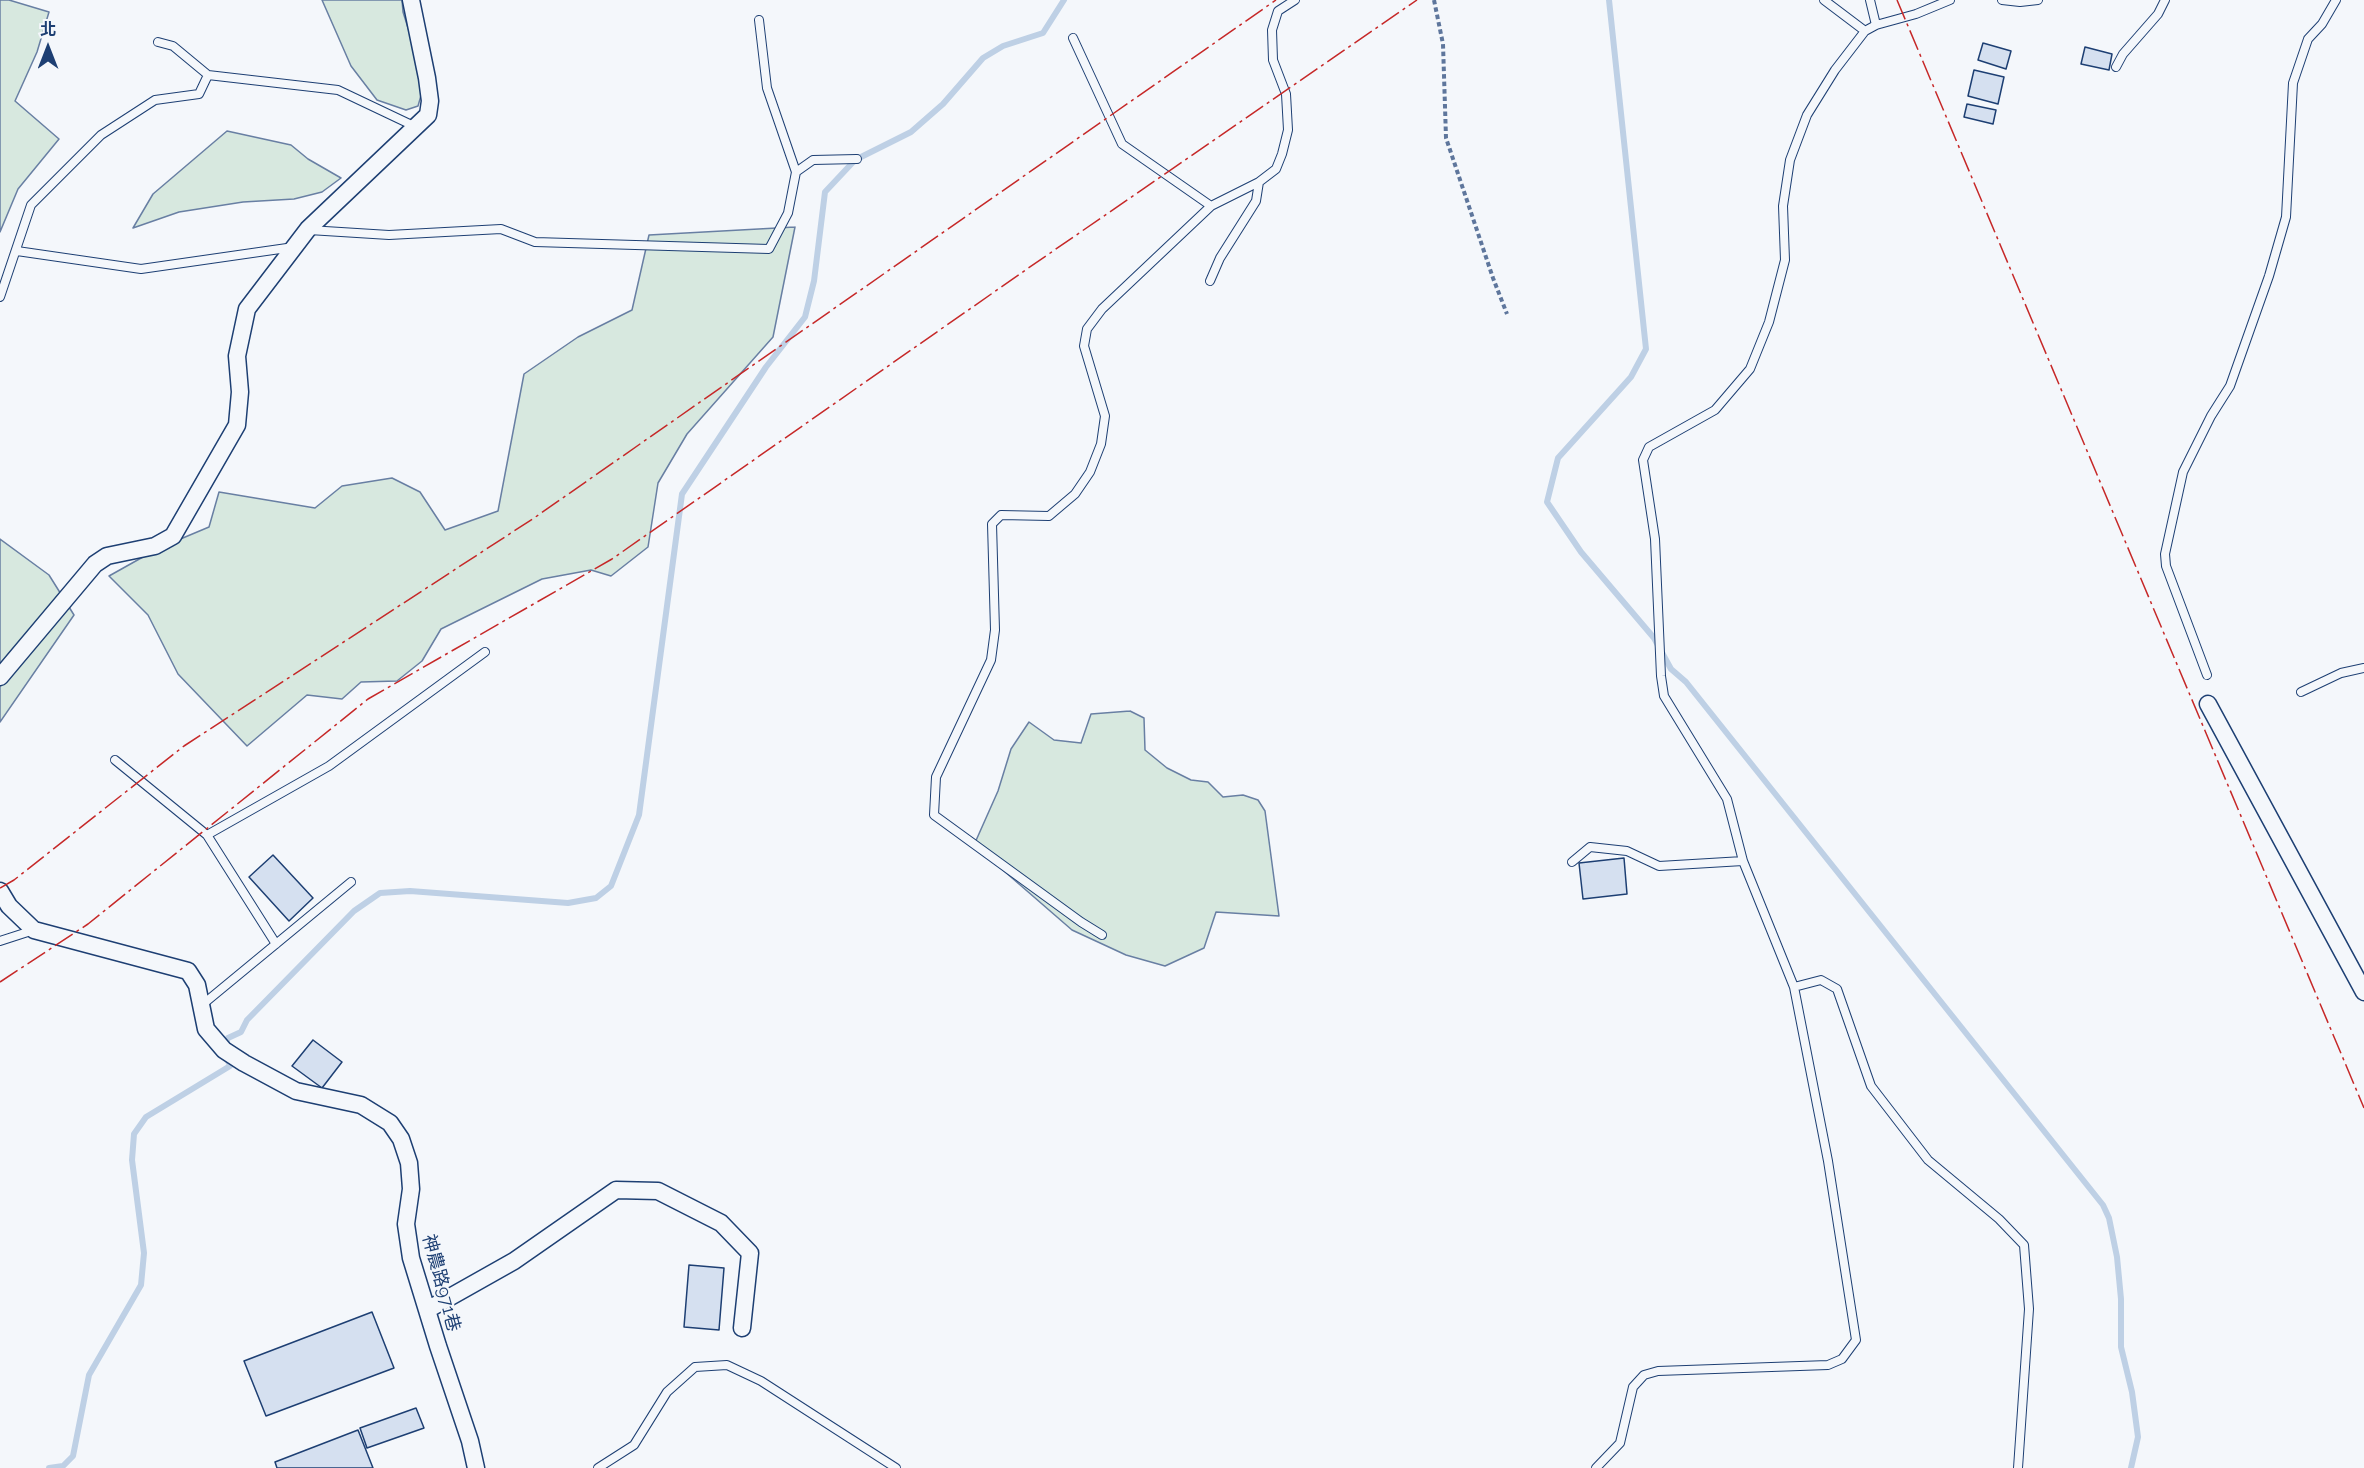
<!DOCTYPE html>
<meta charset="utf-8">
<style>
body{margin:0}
#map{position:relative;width:2364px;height:1468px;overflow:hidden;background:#f4f7fb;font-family:Raleway,"Noto Sans TC",sans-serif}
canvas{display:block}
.north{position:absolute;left:18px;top:18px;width:60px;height:60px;-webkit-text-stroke:4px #f4f7fb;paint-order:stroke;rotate:0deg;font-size:16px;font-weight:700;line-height:24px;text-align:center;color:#1d3f73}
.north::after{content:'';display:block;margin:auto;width:21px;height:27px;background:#1d3f73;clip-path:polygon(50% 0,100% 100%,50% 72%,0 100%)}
</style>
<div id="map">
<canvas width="2364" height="1468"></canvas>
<div class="north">北</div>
</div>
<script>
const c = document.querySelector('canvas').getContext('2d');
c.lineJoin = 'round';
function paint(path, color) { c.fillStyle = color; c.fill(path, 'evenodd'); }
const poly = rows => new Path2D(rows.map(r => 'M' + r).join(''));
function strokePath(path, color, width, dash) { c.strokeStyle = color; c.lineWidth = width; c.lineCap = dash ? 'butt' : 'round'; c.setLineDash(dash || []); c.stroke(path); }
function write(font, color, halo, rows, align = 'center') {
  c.font = font + ' Raleway,"Noto Sans TC",sans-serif'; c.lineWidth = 4.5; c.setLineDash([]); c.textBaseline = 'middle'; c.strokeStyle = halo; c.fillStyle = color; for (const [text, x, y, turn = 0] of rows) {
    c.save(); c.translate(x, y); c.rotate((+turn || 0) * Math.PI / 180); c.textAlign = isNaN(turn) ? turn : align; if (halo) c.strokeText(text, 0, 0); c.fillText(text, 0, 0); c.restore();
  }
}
const green = poly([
 [0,0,9,0,49,12,37,52,15,101,59,139,18,189,0,232,0,0],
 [322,0,402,0,403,12,415,50,422,92,418,106,406,110,377,100,351,66,322,0],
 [227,131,291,145,308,159,341,178,322,192,294,199,243,202,179,212,133,228,153,194,227,131],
 [795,227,773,337,687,434,658,483,648,547,611,576,591,570,542,579,441,629,422,661,397,681,361,682,342,699,307,695,247,746,178,674,148,615,109,576,159,548,209,527,219,492,315,508,342,486,392,478,420,492,445,530,498,511,524,374,578,337,632,310,649,235,795,227],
 [0,539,49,575,74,615,0,722,0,539],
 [1130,711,1144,718,1145,750,1167,768,1191,780,1208,782,1223,797,1243,795,1258,800,1265,811,1279,916,1216,912,1204,948,1165,966,1126,955,1072,930,974,845,998,791,1011,749,1029,722,1054,740,1081,743,1091,714,1130,711]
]);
paint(green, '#d7e8df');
strokePath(green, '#687fa3', 1.5);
strokePath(poly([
 [1609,0,1646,349,1631,377,1558,458,1547,502,1581,552,1654,638,1671,669,1686,682,2103,1205,2109,1218,2117,1257,2121,1299,2121,1347,2132,1392,2138,1437,2131,1468],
 [224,1047,228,1038,241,1032,247,1020,354,911,380,893,410,891,568,903,596,898,611,886,639,815,682,494,766,367,805,317,814,281,825,192,855,160,911,132,943,104,983,58,1003,46,1043,33,1064,0],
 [49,1468,63,1466,73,1456,89,1375,141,1285,144,1253,132,1160,134,1134,146,1117,230,1066,226,1056]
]), '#bed0e5', 6);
const building = poly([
 [1983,43,2011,51,2006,69,1978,60,1983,43],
 [2085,47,2112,54,2109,70,2081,64,2085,47],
 [1974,70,2004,77,1998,104,1968,96,1974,70],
 [1967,104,1996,110,1993,124,1964,117,1967,104],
 [273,855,313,898,289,921,249,877,273,855],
 [1624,858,1627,894,1583,899,1579,863,1624,858],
 [313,1040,342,1062,322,1088,292,1066,313,1040],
 [689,1265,724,1268,719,1330,684,1327,689,1265],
 [372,1312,394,1368,266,1416,244,1361,372,1312],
 [416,1408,424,1428,367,1448,360,1428,416,1408],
 [358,1430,373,1468,277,1468,275,1462,358,1430]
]);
paint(building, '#d5e0f0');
strokePath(building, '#1d3f73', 1.5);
const lane = poly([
 [1824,0,1865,31],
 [1870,0,1876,25],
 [2002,0,2020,2,2038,0],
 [759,20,767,88,796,172,813,160,857,159],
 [1073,38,1122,144,1211,206,1259,182],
 [158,42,173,46,208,75,338,90,416,127],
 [2116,67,2123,54,2158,14,2165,0],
 [309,230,389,235,501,229,535,242,769,249,788,213,796,172],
 [17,251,141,269,294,247],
 [1210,281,1220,258,1256,201,1259,182,1276,169,1282,154,1288,130,1286,94,1273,60,1272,30,1278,11,1295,0],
 [0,297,31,205,101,135,155,100,199,94,208,75],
 [2207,675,2166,566,2165,554,2183,472,2211,416,2230,386,2269,276,2286,217,2293,83,2308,39,2322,24,2336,0],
 [2301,692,2341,673,2364,668],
 [115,760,207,835,276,944],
 [207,835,329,766,485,652],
 [1572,862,1590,847,1627,851,1659,866,1743,861],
 [1102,935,1081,922,934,815,936,777,991,660,995,630,992,524,1001,515,1049,516,1075,494,1090,472,1101,444,1105,416,1084,346,1087,329,1102,309,1211,206],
 [0,941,34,930],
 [1794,987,1821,980,1837,989,1871,1086,1928,1160,1999,1219,2024,1245,2029,1309,2018,1468],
 [202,1005,351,882],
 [598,1468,634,1445,667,1392,695,1367,727,1365,761,1381,896,1468],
 [1596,1468,1620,1443,1633,1387,1644,1375,1658,1371,1828,1365,1842,1359,1856,1340,1828,1161,1794,987,1743,861,1727,799,1664,696,1661,676,1655,539,1643,460,1649,447,1715,410,1750,369,1769,322,1785,260,1783,206,1790,160,1807,115,1835,70,1865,31,1876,25,1916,14,1950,0]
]);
const street = poly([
 [0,677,95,564,107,556,155,546,173,536,237,425,240,392,237,356,247,309,308,229,428,115,430,101,427,78,411,0],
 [2208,704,2364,992],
 [0,891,9,906,34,930,188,971,197,985,206,1029,224,1050,244,1063,296,1091,361,1105,390,1123,401,1139,409,1163,411,1189,406,1224,411,1258,438,1346,470,1441,476,1468],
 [427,1310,514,1261,616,1190,658,1191,721,1223,750,1253,742,1328]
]);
strokePath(lane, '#1d3f73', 10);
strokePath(street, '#1d3f73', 19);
strokePath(poly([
 [1434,0,1443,44,1446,138,1493,278,1507,314]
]), '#5e769c', 4, [4.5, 3]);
strokePath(lane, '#f4f7fb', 8);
strokePath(street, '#f4f7fb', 16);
strokePath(poly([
 [1897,0,2364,1108],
 [0,888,14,880,184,746,534,518,1276,0],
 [0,982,88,924,368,699,612,559,1027,269,1417,0]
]), '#c62828', 1.5, [21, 4.5, 3, 4.5]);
write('18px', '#1d3f73', '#f4f7fb', [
 ["神農路971巷",441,1283,75]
]);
</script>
